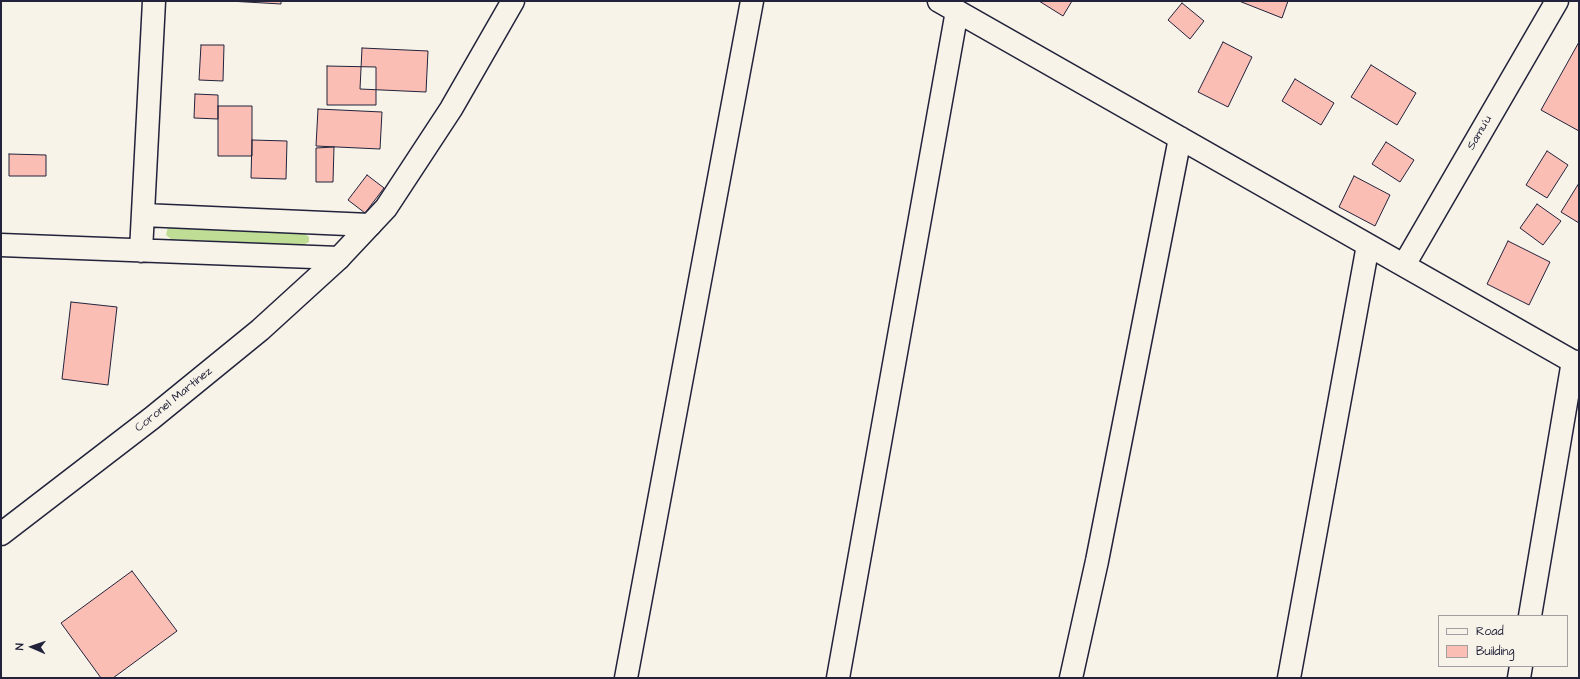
<!DOCTYPE html>
<meta charset="utf-8">
<style>
body{margin:0}
#map{position:relative;width:1580px;height:679px;overflow:hidden;background:#f7f3e8;font-family:"Architects Daughter",sans-serif}
canvas{display:block}
.frame{position:absolute;inset:0;border:2px solid #22223b;pointer-events:none}
.legend{position:absolute;left:1438px;top:615px;width:130px;height:52px;box-sizing:border-box;background:#f7f3e8;border:1px solid #a29fa3;margin:0;padding:5px 7px;list-style:none;font-size:12px;color:#22223b}
.legend li{display:flex;align-items:center;gap:8px;height:20px}
.legend b{width:20px;border:1px solid #a29fa3}
.north{position:absolute;left:12px;top:627px;width:40px;height:40px;-webkit-text-stroke:3px #f7f3e8;paint-order:stroke;rotate:272deg;font-size:11px;font-weight:700;line-height:16px;text-align:center;color:#22223b}
.north::after{content:'';display:block;margin:auto;width:14px;height:18px;background:#22223b;clip-path:polygon(50% 0,100% 100%,50% 72%,0 100%)}
</style>
<div id="map">
<canvas width="1580" height="679"></canvas>
<div class="frame"></div>
<ul class="legend">
<li><b style="height:5px;background:#f7f3e8"></b>Road</li>
<li><b style="height:11px;background:#fabeb5"></b>Building</li>
</ul>
<div class="north">N</div>
</div>
<script>
const c = document.querySelector('canvas').getContext('2d');
c.lineJoin = 'round';
function paint(path, color) { c.fillStyle = color; c.fill(path, 'evenodd'); }
const poly = rows => new Path2D(rows.map(r => 'M' + r).join(''));
function strokePath(path, color, width, dash) { c.strokeStyle = color; c.lineWidth = width; c.lineCap = dash ? 'butt' : 'round'; c.setLineDash(dash || []); c.stroke(path); }
function write(font, color, halo, rows, align = 'center') {
  c.font = font + ' "Architects Daughter",sans-serif'; c.lineWidth = 4; c.setLineDash([]); c.textBaseline = 'middle'; c.strokeStyle = halo; c.fillStyle = color; for (const [text, x, y, turn = 0] of rows) {
    c.save(); c.translate(x, y); c.rotate((+turn || 0) * Math.PI / 180); c.textAlign = isNaN(turn) ? turn : align; if (halo) c.strokeText(text, 0, 0); c.fillText(text, 0, 0); c.restore();
  }
}
paint(poly([
 [168,227,304,233,309,237,309,242,303,245,171,239,166,235]
]), '#bfdd95');
const building = poly([
 [229,1,281,1,281,4,229,1],
 [1039,1,1072,1,1063,16,1039,1],
 [1239,1,1288,1,1282,18,1239,1],
 [1182,3,1204,21,1190,39,1168,20,1182,3],
 [1223,42,1252,57,1228,107,1198,92,1223,42],
 [1579,42,1579,131,1541,110,1579,42],
 [201,45,224,45,223,81,199,80,201,45],
 [362,48,428,51,426,92,360,89,362,48],
 [1371,65,1416,93,1397,125,1351,97,1371,65],
 [327,66,376,67,376,105,327,105,327,66],
 [1295,79,1334,103,1321,125,1282,101,1295,79],
 [195,94,218,95,218,119,194,118,195,94],
 [218,106,252,106,252,156,218,156,218,106],
 [318,109,382,112,380,149,316,146,318,109],
 [252,140,287,141,286,179,251,178,252,140],
 [1386,142,1414,160,1400,182,1372,164,1386,142],
 [334,147,333,182,316,182,316,148,334,147],
 [1547,151,1568,165,1547,198,1526,185,1547,151],
 [9,154,46,155,46,176,9,176,9,154],
 [367,175,384,188,365,213,348,200,367,175],
 [1354,176,1390,195,1375,226,1339,207,1354,176],
 [1579,183,1579,223,1561,212,1579,183],
 [1537,204,1561,221,1543,245,1520,228,1537,204],
 [1508,241,1550,262,1529,305,1487,284,1508,241],
 [71,302,117,307,108,385,62,379,71,302],
 [132,571,177,631,113,678,101,678,61,623,132,571]
]);
paint(building, '#fabeb5');
strokePath(building, '#22223b', 1);
const minor = poly([
 [939,1,1579,365],
 [143,215,370,225],
 [1,245,339,258],
 [141,251,154,1],
 [1404,265,1557,1],
 [1530,616,1573,361],
 [626,678,752,1],
 [838,678,957,11],
 [1071,678,1097,561,1180,138],
 [1289,678,1368,245],
 [1519,678,1521,666]
]);
const secondary = poly([
 [1,534,152,418,260,330,339,258,386,208,451,109,513,1]
]);
strokePath(minor, '#22223b', 25);
strokePath(secondary, '#22223b', 25);
strokePath(minor, '#f7f3e8', 22);
strokePath(secondary, '#f7f3e8', 22);
write('12px', '#22223b', '#f7f3e8', [
 ["Samu'u",1480,133,-60],
 ["Coronel Martínez",174,400,-39]
]);
</script>
